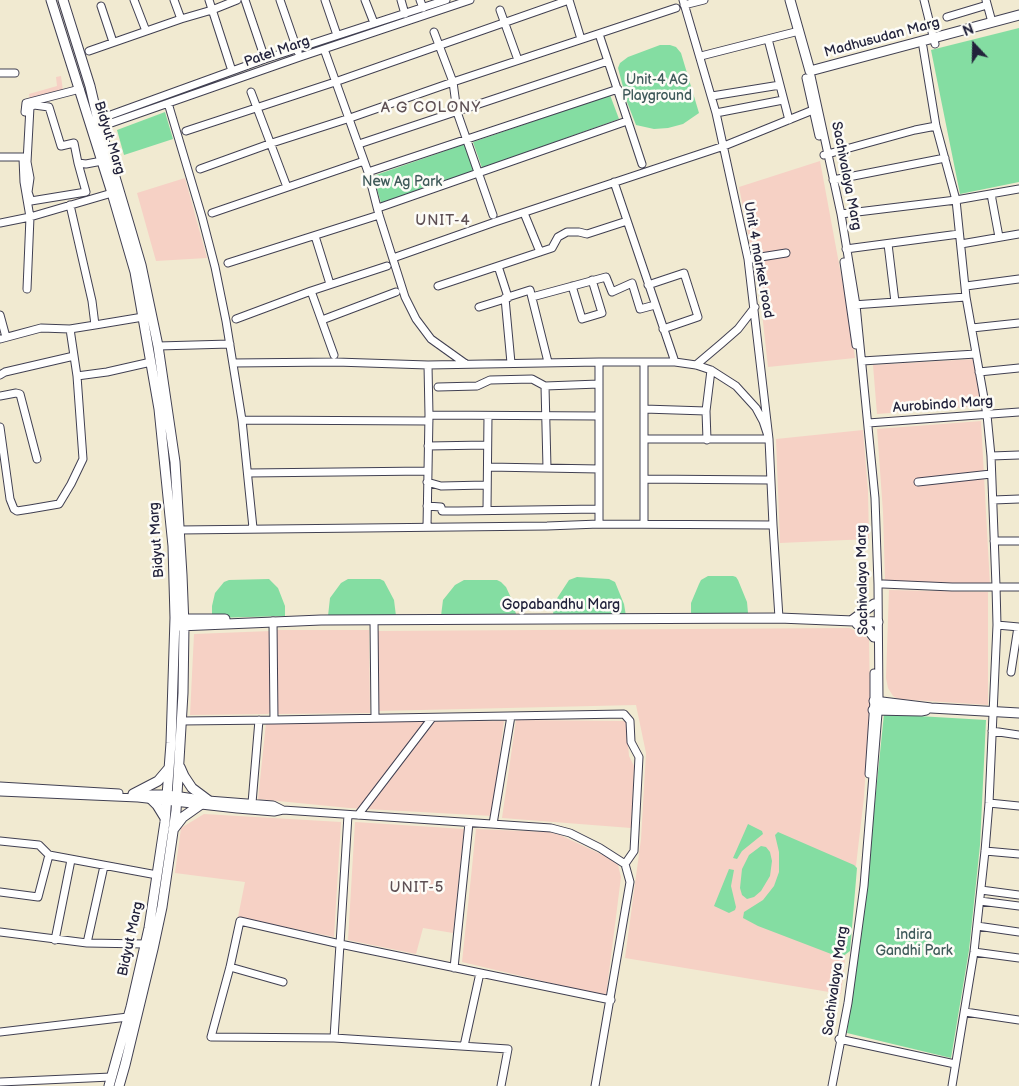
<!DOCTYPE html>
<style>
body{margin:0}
#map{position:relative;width:1019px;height:1086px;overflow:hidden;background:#f1ead1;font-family:"Balsamiq Sans",sans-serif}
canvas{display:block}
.north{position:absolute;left:949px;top:20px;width:50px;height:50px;-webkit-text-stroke:4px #fdfcf7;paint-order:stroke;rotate:339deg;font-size:14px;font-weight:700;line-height:20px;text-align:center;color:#22223b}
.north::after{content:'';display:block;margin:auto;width:18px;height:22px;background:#22223b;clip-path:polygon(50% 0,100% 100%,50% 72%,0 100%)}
</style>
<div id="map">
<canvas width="1019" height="1086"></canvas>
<div class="north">N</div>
</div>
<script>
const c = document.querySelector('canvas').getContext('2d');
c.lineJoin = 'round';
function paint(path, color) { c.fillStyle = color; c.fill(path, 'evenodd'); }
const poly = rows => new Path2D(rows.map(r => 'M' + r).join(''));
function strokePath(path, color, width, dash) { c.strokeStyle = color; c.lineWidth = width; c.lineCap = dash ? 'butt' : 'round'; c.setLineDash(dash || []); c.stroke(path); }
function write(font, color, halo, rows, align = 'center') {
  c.font = font + ' "Balsamiq Sans",sans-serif'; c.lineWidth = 5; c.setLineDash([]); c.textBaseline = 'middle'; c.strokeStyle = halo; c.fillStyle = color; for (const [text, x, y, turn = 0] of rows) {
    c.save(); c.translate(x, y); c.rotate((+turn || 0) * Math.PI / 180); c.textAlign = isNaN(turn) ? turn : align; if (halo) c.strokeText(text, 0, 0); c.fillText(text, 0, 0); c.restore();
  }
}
paint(poly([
 [61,76,63,91,30,100,29,94,57,86,56,77],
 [820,161,852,334,855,358,768,367,760,295,739,187],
 [185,178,207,258,156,261,137,193],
 [974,359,981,406,877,414,873,365],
 [981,421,990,585,957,585,885,580,883,512,877,429],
 [863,430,868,491,869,539,780,543,776,439],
 [889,590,988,592,988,705,898,699,893,696,888,688,886,678],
 [849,628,863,634,869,640,870,699,864,797,841,994,625,958,641,839,646,753,636,705,378,711,378,631],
 [277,630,369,630,370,713,278,714],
 [271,631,271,711,268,714,190,715,194,634],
 [516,720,626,721,629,756,634,766,631,828,502,818],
 [504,721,492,816,349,808,258,799,266,723],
 [204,814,341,822,334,937,238,917,245,882,175,873,181,828],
 [355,822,464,829,453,933,423,928,416,954,348,940],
 [476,829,549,832,560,835,607,857,618,865,621,877,606,996,462,962]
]), '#f6d1c5');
paint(poly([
 [1019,28,1019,182,960,194,931,50],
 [660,45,670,45,676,47,681,53,699,113,683,124,668,128,654,129,636,125,627,102,618,68,620,63,628,57],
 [610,95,619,119,482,168,473,142],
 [165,112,173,139,124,155,117,130],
 [465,144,475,173,382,206,373,176],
 [708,576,733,576,736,577,738,580,747,602,748,613,691,613,691,603,699,584,701,580],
 [577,577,609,579,615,582,624,604,626,616,553,616,554,603,569,580],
 [269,579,278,588,285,606,285,616,212,618,212,606,215,593,224,582,229,580],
 [348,579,380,579,384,581,394,600,396,616,328,616,330,598,341,583],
 [464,580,497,580,501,582,506,587,512,600,516,614,441,616,443,600,455,585],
 [884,714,986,720,980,845,969,950,951,1058,847,1033,868,870],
 [748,824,762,831,763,834,742,851,737,859,733,858],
 [778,832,854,865,857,868,850,951,842,957,839,957,758,926,743,918,744,912,763,900,774,886,779,872,779,852,775,835],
 [761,846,766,847,770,852,772,861,770,876,761,891,754,897,747,899,742,895,740,888,742,869,749,855],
 [729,869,734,870,731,886,736,907,735,910,729,913,714,906]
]), '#84dda2');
const minor = poly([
 [134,0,146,31],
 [174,0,181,19],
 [209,0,232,71],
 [245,0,265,59],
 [280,0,298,52],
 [325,0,337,35],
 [365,0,374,23],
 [401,0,405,14],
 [420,0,423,8],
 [569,0,581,39],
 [683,0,716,113,748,259,769,439,773,525],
 [924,0,935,44],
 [986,0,992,22],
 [684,5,704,0],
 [101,6,113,42],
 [500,10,518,60],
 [947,17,987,5],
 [434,32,453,82,457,112,493,215],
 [599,34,642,164],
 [768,39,789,120],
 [923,47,936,126,956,200,966,297,987,415,991,456,996,586,997,625,989,803,985,851,974,952,952,1086],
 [324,49,368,172,379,215,405,297,416,319,431,339,466,364],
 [89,51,181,19,212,10,237,0],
 [701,56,799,31],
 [0,73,15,73],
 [811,76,841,214,856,305,875,498,878,584,879,701,864,886,848,1003,832,1086],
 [806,78,819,136],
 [251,92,287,187],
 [712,96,780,85],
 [168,103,202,217,215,267,226,321,242,420,253,528],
 [25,112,26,103,80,89],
 [716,113,783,100],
 [94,121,265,59,446,0],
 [97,128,300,57,470,0],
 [186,131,335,82,569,0],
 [359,144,608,61],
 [824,155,915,130,936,126],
 [0,157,23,157],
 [23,158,24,182,30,217,27,289],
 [78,163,86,192,31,201,28,192,30,178,27,162,30,107,34,105,49,107,61,146,74,143,78,163,86,164,102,161],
 [200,169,272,143,350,118,453,82,676,8],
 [368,172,618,89],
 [833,180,945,158],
 [614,182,675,362],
 [991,194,999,237],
 [70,205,92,301,95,325,143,317],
 [378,208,627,121],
 [212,213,364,161],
 [524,213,540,252],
 [841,214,956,200,1019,189],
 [0,223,30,217,112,193],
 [315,236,330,284],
 [888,244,895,302],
 [961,244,1019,234],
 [846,249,959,234],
 [393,258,495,222,724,146,813,110],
 [748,259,786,253],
 [844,262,856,345],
 [228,263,379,215],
 [498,266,508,297,530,290,548,362],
 [648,285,684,273,698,317,663,329],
 [438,286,552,248,558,237,567,232,579,232,587,234,627,221],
 [572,286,582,319,602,313,592,280],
 [966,286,1019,279],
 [311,291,334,355],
 [532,297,606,277,612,292,632,283,640,309,655,305],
 [505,298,511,363],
 [853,305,966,297],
 [479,307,508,298],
 [0,315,6,337],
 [236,319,311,291,387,266],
 [322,320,396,292],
 [972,328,1019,323],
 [70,329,77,376,107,372,151,362],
 [0,339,41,328,70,329,95,325],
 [158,346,230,344],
 [862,361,976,354],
 [233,363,336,362,428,365,599,362,675,362,696,365,711,370,736,386,756,408,763,421,769,439,644,439],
 [644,363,644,524],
 [696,365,722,343,738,329,755,307],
 [979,372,1019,368],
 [0,375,5,372,74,356],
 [545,386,547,468],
 [438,387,477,386,490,380,532,379,545,386,599,384],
 [0,396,16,393,20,394,37,459],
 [644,409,706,411,711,370],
 [706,411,707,440],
 [429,415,599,416],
 [242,420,429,421],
 [868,423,1019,412],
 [0,427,10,499,14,509,17,511,30,509,59,504,71,484,83,459,77,376],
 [428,446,486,445],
 [991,456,1019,455],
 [488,467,599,469],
 [248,473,428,471],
 [644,479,770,480],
 [427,482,441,486,486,485],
 [918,482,991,474],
 [993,500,1019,499],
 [427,506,441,507,442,511,458,511,599,509],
 [487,510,488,416],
 [599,524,599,362],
 [427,527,429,415,428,365],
 [179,530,547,526,599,524,773,525,779,618],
 [994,541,1019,541],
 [883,584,952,587,1019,587],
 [374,620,375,718],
 [997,625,1019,627],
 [1011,672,1018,627],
 [274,720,624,714,630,721,631,742,639,757,634,851,625,864],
 [181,721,274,720,273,621],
 [992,731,1019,735],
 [869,774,874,701,874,673],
 [0,786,119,793],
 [0,792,138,798,237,809,274,812,283,810,551,828,570,833,600,848,625,864,630,882,595,1086],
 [135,794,167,794,208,800,273,805,283,810],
 [989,803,1019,806],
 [254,807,252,803,259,720],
 [348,815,340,944,240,921,230,967,211,1037,334,1038,508,1049,501,1086],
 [358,815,432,718],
 [493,824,511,716],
 [0,841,39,845,49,855,157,875],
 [985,851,1019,854],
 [981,890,1019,895],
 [0,892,38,897,49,855],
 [980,901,1019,906],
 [977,926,1019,932],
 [0,932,87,943,145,944],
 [55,940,71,860],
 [87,943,104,866],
 [974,952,1019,958],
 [230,967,283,982],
 [454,968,469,823],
 [965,1012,1019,1020],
 [0,1032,128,1017],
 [334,1038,340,944,611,1000],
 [839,1039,955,1064],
 [464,1046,480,973],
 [0,1082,111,1077]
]);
const major = poly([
 [51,0,112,193,135,272,159,409,173,546,175,618,171,743,165,822,149,928,131,1007,109,1086],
 [63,0,90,86,98,120,129,224,141,265,158,346,175,462,182,575,184,626,183,693,176,811,162,907,153,949,125,1065,119,1086],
 [790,0,810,71,1019,15],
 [178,619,225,619],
 [851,621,874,604],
 [857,624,867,628,874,637],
 [179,626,321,620,779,618,878,622],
 [874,701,931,708,1019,713],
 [873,710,921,711,926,710],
 [180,767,184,776,192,788,208,800],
 [133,794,158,781,169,768],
 [151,799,157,805,165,818],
 [173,830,183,817,200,805]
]);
strokePath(minor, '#414052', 9);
strokePath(major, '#414052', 11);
strokePath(minor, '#fff', 7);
strokePath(major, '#fff', 9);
write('14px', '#22223b', '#fdfcf7', [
 ["Madhusudan Marg",882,38,-15],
 ["Patel Marg",277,52,-19],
 ["Bidyut Marg",109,138,73],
 ["Sachivalaya Marg",846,176,79],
 ["Unit 4 market road",758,260,80],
 ["Aurobindo Marg",943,405,-4],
 ["Bidyut Marg",157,540,-94],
 ["Sachivalaya Marg",863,580,-91],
 ["Gopabandhu Marg",561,605],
 ["Bidyut Marg",131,939,-78],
 ["Sachivalaya Marg",836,981,-82]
]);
write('14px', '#3f5a5a', '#fdfcf7', [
 ["Unit-4 AG",657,80],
 ["Playground",657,96],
 ["New Ag Park",402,182],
 ["Indira",914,935],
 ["Gandhi Park",914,951]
]);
c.letterSpacing = '1px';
write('15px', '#5e5054', '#fdfcf7', [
 ["A G COLONY",431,108],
 ["UNIT-4",443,221],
 ["UNIT-5",417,888]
]);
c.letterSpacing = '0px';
</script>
